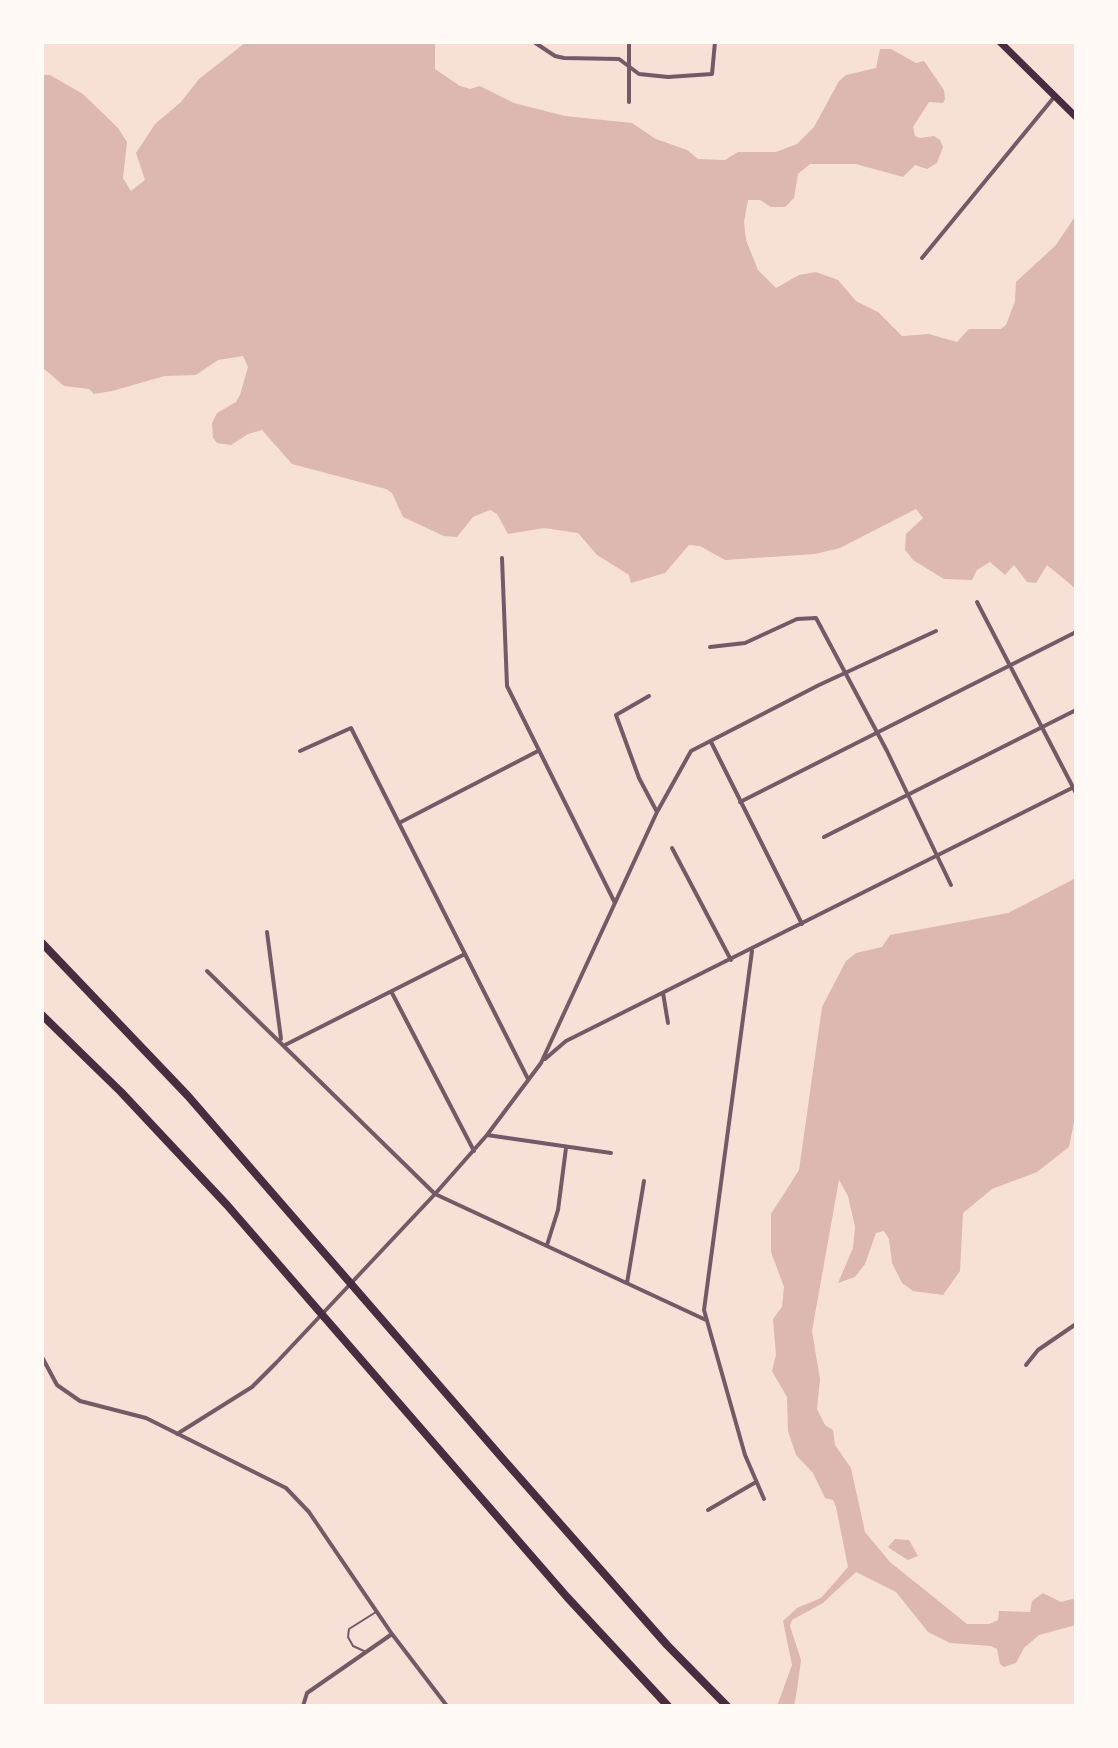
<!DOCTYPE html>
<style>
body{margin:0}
#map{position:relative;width:1118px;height:1748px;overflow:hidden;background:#f7e1d7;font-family:"Nunito Sans",sans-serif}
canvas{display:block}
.frame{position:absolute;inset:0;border:44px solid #fffaf5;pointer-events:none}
</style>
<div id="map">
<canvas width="1118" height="1748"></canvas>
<div class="frame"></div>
</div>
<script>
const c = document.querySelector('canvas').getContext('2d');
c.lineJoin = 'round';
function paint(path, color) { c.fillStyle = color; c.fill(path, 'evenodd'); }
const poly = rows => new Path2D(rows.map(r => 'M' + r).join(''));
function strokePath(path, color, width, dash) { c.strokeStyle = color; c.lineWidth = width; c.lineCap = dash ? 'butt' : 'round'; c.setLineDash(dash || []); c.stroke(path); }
paint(poly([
 [246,42,435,42,435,69,460,86,470,89,480,86,514,103,565,116,632,123,656,139,687,150,698,159,725,160,738,152,776,152,797,144,814,127,839,81,846,75,876,68,880,49,891,49,916,63,924,61,944,90,945,99,943,103,929,102,913,127,915,136,920,138,934,136,940,140,943,147,937,163,927,169,915,165,903,177,856,164,810,164,798,174,794,198,785,207,771,207,760,200,748,200,744,222,746,240,758,270,776,288,799,275,816,272,838,280,856,301,878,312,902,336,929,334,957,342,969,329,1001,329,1006,325,1015,301,1016,282,1056,245,1076,215,1076,589,1047,565,1036,583,1027,582,1014,565,1005,575,990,562,977,570,972,580,944,579,913,560,905,550,906,534,923,518,916,509,840,548,815,554,725,560,700,546,689,545,665,573,631,583,629,575,597,555,578,533,544,528,508,534,497,514,490,510,473,517,457,537,444,536,403,517,392,493,386,489,292,464,262,430,248,434,231,445,217,443,213,438,212,423,217,413,236,402,240,395,248,367,243,356,218,360,196,375,165,376,112,391,94,394,89,389,64,386,42,367,42,75,50,75,83,94,118,128,127,142,123,178,131,191,145,180,136,153,155,124,181,102,199,79],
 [1076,878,1076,1112,1069,1147,1037,1172,992,1189,963,1213,960,1271,943,1295,913,1291,902,1283,892,1263,889,1239,884,1231,876,1233,865,1264,855,1277,838,1283,853,1248,855,1227,848,1196,839,1180,812,1331,820,1379,817,1409,825,1425,833,1430,835,1445,851,1468,865,1532,890,1562,967,1624,989,1624,998,1620,999,1611,1030,1612,1032,1601,1043,1593,1061,1602,1076,1598,1076,1625,1039,1635,1024,1648,1016,1663,1004,1667,1000,1664,997,1649,991,1646,950,1643,928,1632,896,1592,856,1572,823,1603,792,1620,790,1626,801,1660,797,1690,794,1706,777,1706,792,1665,783,1621,797,1608,821,1598,848,1567,836,1507,833,1500,825,1498,813,1473,796,1455,788,1431,787,1397,772,1371,776,1355,773,1319,782,1307,784,1287,771,1252,771,1214,799,1170,822,1007,846,961,856,953,882,947,890,935,1008,913],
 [895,1539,909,1540,918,1556,908,1560,892,1550,888,1547]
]), '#dcb8b0');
strokePath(poly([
 [364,1651,353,1646,348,1637,349,1629,376,1612]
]), '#755966', 2);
strokePath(poly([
 [500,42,534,42,555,56,564,58,619,59,639,74,668,77,712,74,715,42],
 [629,102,629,42],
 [922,258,1055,96],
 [502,558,507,686,615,903],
 [977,602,1076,793],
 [710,647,745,643,797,619,816,618,887,751,951,885],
 [649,696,616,715,639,778,657,812],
 [711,742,802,924],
 [300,751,351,728,528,1079],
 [740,802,1076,632],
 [399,823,538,751],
 [824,837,1076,710],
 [672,848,731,960],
 [267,932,281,1039],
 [752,951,704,1310,745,1455,764,1499],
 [207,971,435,1194,706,1320],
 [392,993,474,1151],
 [663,993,668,1023],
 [285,1045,463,955],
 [545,1059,566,1041,1076,786],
 [487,1135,611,1153],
 [547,1245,558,1210,566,1148],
 [627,1283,644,1181],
 [42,1357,57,1385,80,1401,146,1418,286,1488,309,1512,392,1634,447,1706],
 [1026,1365,1038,1350,1076,1324],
 [177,1434,252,1387,276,1363,435,1194,487,1135,541,1063,657,812,691,751,819,685,936,631],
 [708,1510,756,1482],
 [303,1706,307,1693,392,1634]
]), '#755966', 4);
strokePath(poly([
 [1000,42,1076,117]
]), '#4a2c40', 7);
strokePath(poly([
 [42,943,188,1096,503,1459,667,1645,727,1706],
 [42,1015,121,1092,227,1205,567,1597,668,1706]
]), '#4a2c40', 8);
</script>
